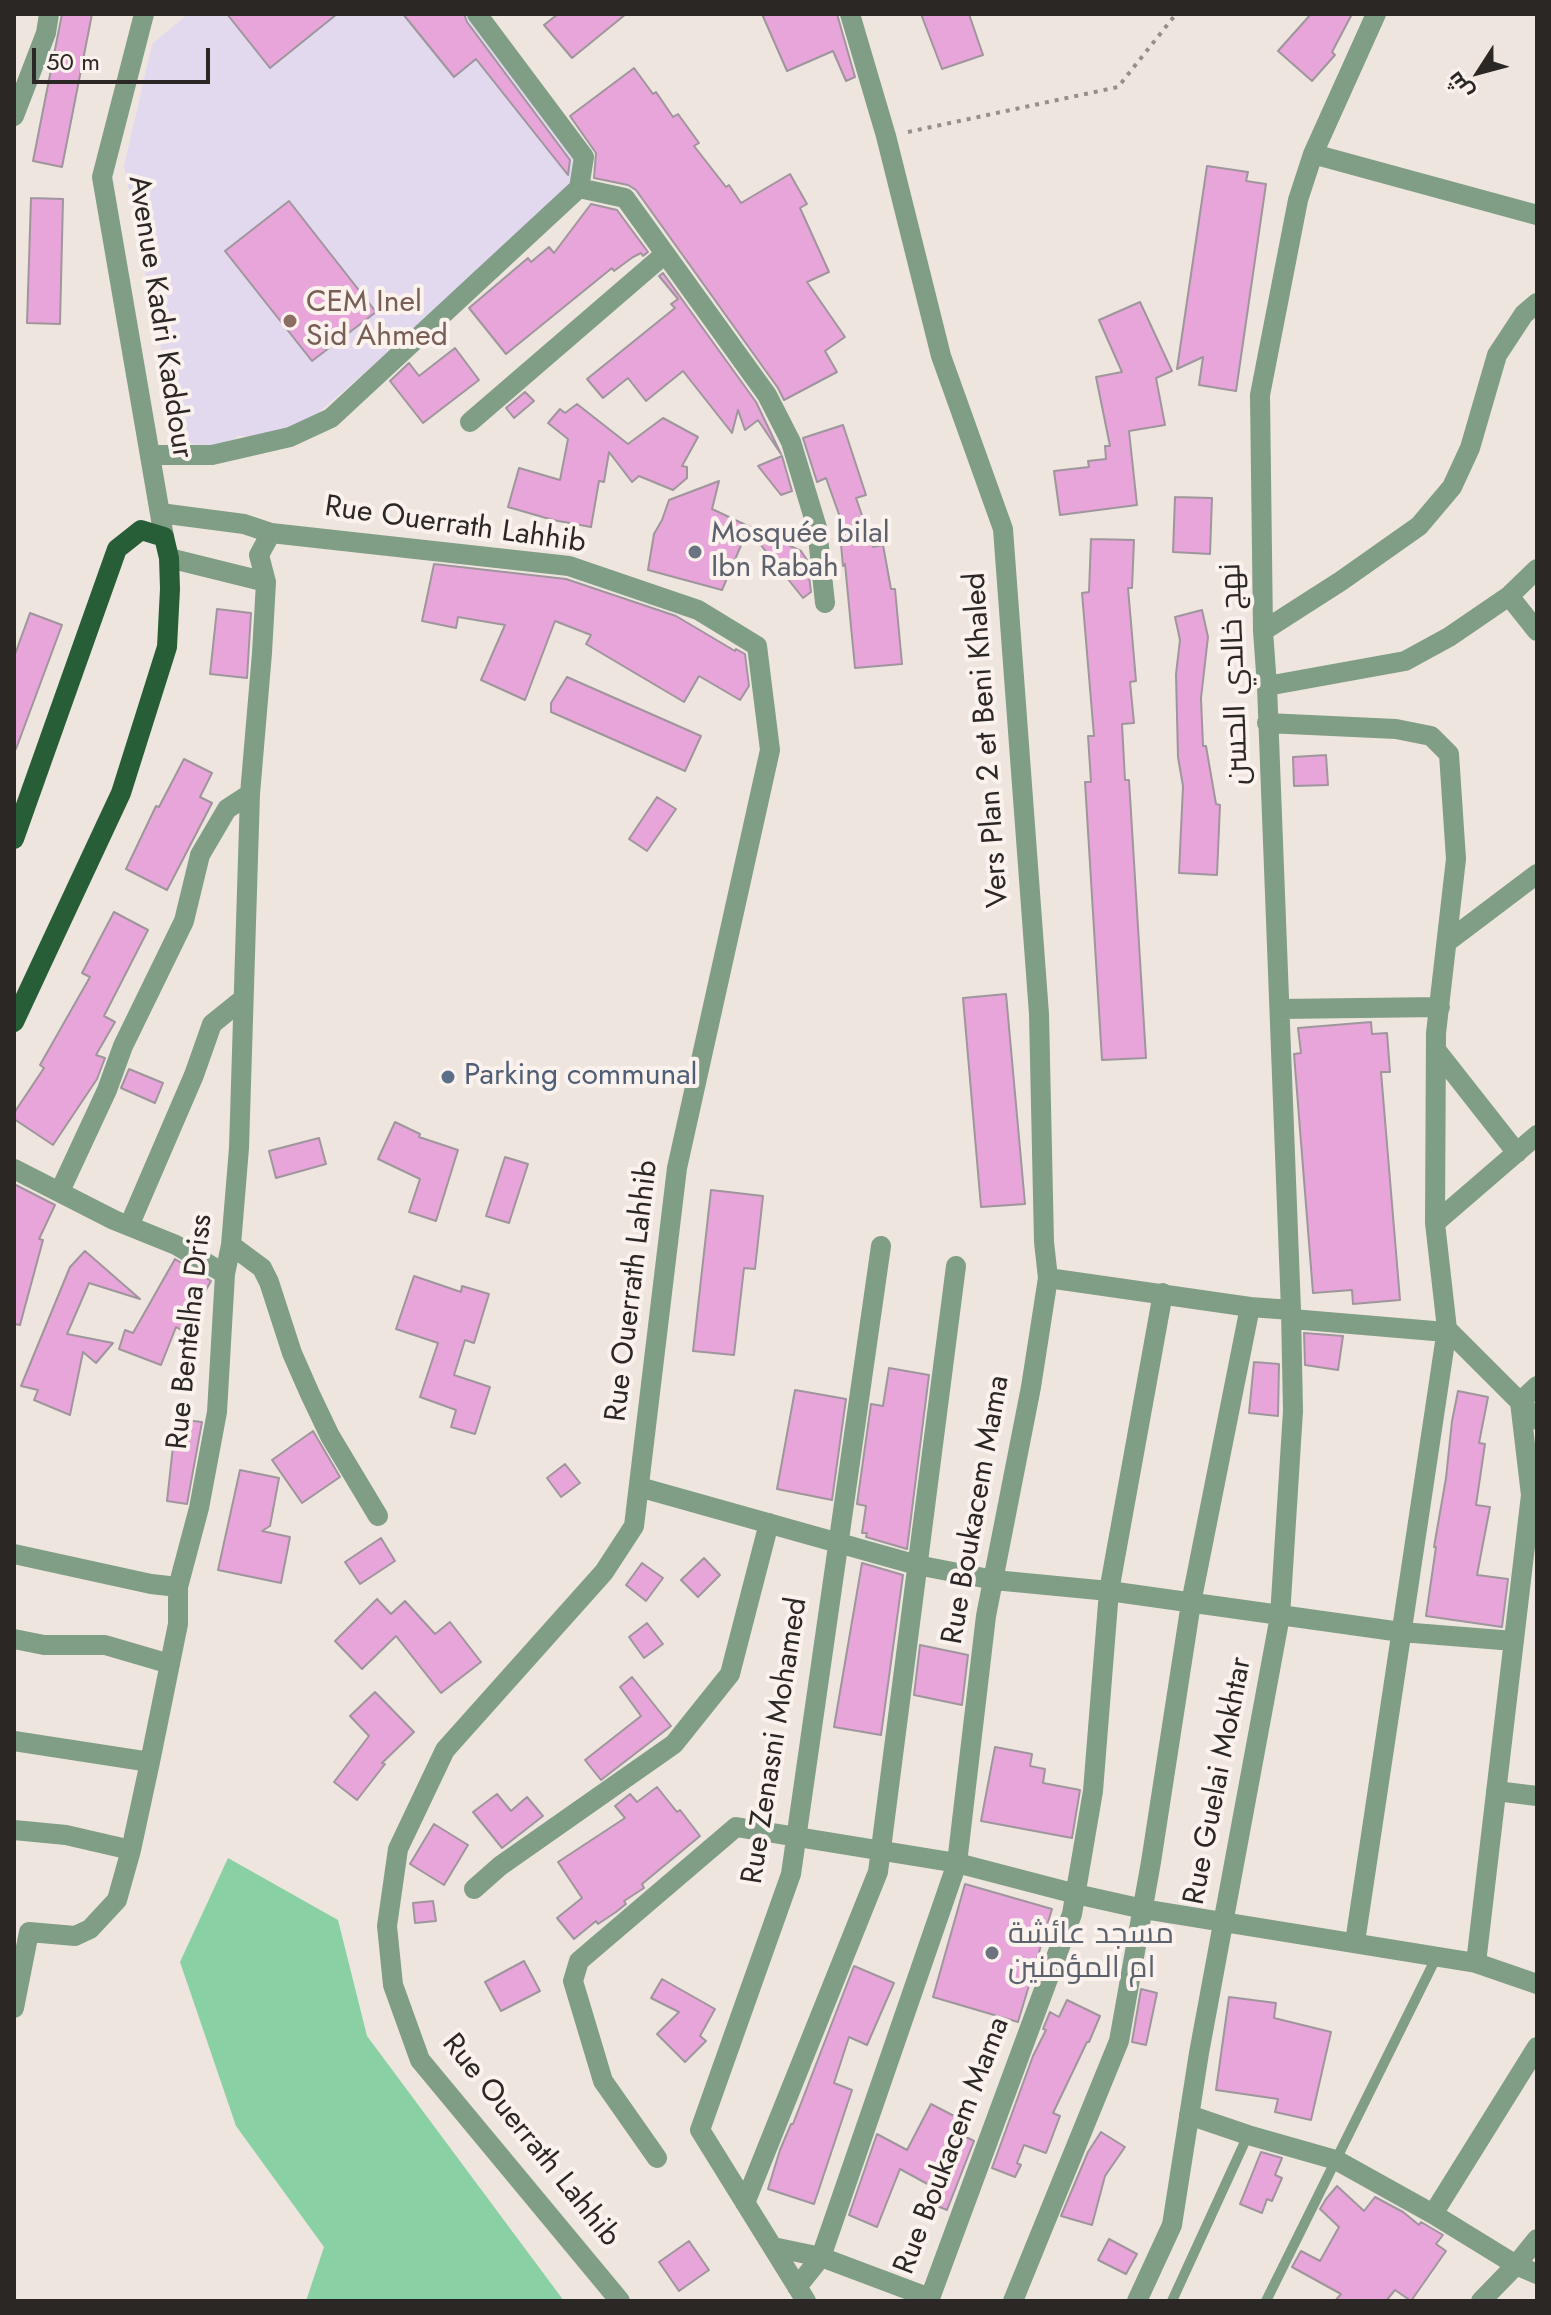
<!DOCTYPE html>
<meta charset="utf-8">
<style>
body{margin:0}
#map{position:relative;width:1551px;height:2315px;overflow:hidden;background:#efe5df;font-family:Jost,Cairo,sans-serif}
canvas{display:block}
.frame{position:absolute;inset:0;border:16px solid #2a2725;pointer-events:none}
.north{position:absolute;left:1439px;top:32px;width:80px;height:80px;-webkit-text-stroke:6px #fcf2ed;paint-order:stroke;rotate:234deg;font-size:22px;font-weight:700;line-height:32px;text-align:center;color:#2a2725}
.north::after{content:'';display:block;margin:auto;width:28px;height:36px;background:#2a2725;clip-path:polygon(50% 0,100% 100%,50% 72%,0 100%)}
.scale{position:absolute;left:32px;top:48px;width:178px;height:36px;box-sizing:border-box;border:4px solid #2a2725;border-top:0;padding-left:10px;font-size:24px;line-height:28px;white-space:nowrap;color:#2a2725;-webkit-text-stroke:6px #fcf2ed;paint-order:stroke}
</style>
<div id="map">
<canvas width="1551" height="2315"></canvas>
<div class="frame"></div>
<div class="north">ش</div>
<div class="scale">50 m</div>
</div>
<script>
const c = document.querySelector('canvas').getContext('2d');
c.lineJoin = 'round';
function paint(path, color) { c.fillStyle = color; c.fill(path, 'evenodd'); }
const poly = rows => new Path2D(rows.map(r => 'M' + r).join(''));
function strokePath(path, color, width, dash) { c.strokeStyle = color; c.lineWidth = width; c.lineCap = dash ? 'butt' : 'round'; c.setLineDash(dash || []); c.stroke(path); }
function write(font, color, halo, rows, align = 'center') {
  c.font = font + ' Jost,Cairo,sans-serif'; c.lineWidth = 8; c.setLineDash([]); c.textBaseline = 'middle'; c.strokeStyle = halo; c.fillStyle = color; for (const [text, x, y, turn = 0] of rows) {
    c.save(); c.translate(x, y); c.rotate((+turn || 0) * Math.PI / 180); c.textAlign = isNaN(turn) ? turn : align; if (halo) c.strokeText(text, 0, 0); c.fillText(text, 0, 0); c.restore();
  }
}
paint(poly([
 [188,14,477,14,584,157,579,188,290,437,238,436,212,455,179,436,124,166,152,44]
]), '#e2d9ee');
paint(poly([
 [228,1858,338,1920,367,2036,564,2301,306,2301,324,2247,236,2126,180,1962]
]), '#89d1a4');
const building = poly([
 [62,14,92,14,62,167,33,161,62,14],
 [227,14,337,14,270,68,227,14],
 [403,14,464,14,467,22,570,160,568,175,476,59,454,77,403,14],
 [558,14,626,14,572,58,544,25,558,14],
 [762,14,837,14,855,77,846,81,833,51,787,71,762,14],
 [921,14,969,14,983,55,942,69,921,14],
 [1311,14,1352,14,1332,52,1335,55,1312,81,1278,51,1311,14],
 [634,68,653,94,656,92,673,117,678,114,699,143,694,146,726,187,729,185,741,203,790,174,807,204,800,208,829,272,807,282,845,337,825,351,837,372,784,400,778,388,636,190,628,185,594,178,596,153,570,116,634,68],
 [1207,166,1248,172,1246,181,1266,184,1236,391,1199,385,1203,357,1177,369,1207,166],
 [31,198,63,199,60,324,27,323,31,198],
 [289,201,376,312,312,361,225,251,289,201],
 [591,204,617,210,648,252,643,256,641,253,633,257,614,271,612,268,506,354,469,308,528,258,531,262,549,247,554,253,591,204],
 [663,273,756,402,781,454,758,420,745,430,738,410,732,433,683,371,646,401,628,378,603,398,587,379,675,308,671,304,678,299,659,276,663,273],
 [1140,302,1172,371,1156,378,1165,425,1129,431,1137,505,1060,515,1054,471,1089,467,1088,461,1106,459,1105,446,1110,446,1096,377,1122,372,1099,320,1140,302],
 [455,348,479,380,423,423,390,381,409,363,419,376,455,348],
 [525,392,534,401,514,418,506,408,525,392],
 [577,404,628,444,663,418,698,437,682,466,687,467,687,478,673,490,639,476,632,482,609,452,604,482,599,481,591,527,553,520,508,507,519,468,560,480,568,439,548,423,560,409,565,413,577,404],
 [843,425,866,495,856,498,873,547,883,545,891,589,895,589,902,664,855,668,845,564,843,566,840,534,846,534,826,478,817,482,803,438,843,425],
 [782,456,792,491,781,495,758,466,782,456],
 [719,481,712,509,801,551,807,560,811,592,803,598,748,529,722,590,648,570,654,534,662,520,669,500,719,481],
 [1175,497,1212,498,1210,554,1173,552,1175,497],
 [1091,539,1134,540,1132,588,1128,588,1136,681,1130,682,1134,723,1122,724,1125,780,1129,780,1146,1058,1102,1060,1085,782,1091,782,1088,736,1094,736,1082,593,1089,592,1091,539],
 [434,564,566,579,676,616,735,651,736,649,745,654,749,686,740,700,699,676,684,702,586,644,591,635,555,621,525,700,481,680,505,625,458,617,456,628,422,621,434,564],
 [217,609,251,613,247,678,210,674,217,609],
 [1202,610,1208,637,1201,698,1203,746,1206,746,1216,804,1220,805,1217,875,1179,873,1183,786,1178,757,1176,674,1180,640,1175,617,1202,610],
 [30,613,62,625,16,749,14,748,14,657,30,613],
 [567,677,701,736,685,771,551,712,551,703,567,677],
 [1326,755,1328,785,1294,786,1293,757,1326,755],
 [184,759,212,773,200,797,212,803,167,890,126,869,156,806,159,807,184,759],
 [657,797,676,809,647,851,629,839,657,797],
 [114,912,148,930,104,1016,115,1022,96,1055,105,1058,97,1079,53,1145,14,1119,14,1113,44,1068,40,1065,90,977,82,973,114,912],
 [1006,994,1025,1204,981,1207,963,998,1006,994],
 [1371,1022,1372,1034,1387,1033,1390,1072,1381,1072,1400,1300,1353,1304,1352,1290,1313,1293,1294,1054,1301,1053,1298,1028,1371,1022],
 [129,1069,163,1083,155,1103,121,1088,129,1069],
 [395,1122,420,1134,419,1137,458,1150,436,1221,409,1212,420,1179,378,1159,395,1122],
 [319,1138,326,1164,276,1178,269,1151,319,1138],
 [505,1157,528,1164,509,1223,486,1216,505,1157],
 [14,1184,55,1205,39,1239,43,1240,20,1325,14,1324,14,1184],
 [711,1190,763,1196,755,1269,744,1268,734,1355,693,1351,711,1190],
 [85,1251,140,1299,89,1283,67,1334,113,1343,96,1363,83,1352,70,1415,34,1400,38,1390,21,1386,70,1267,85,1251],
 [175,1259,211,1281,183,1331,176,1327,161,1365,119,1349,125,1330,133,1333,175,1259],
 [414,1276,461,1292,462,1286,489,1294,474,1343,465,1340,454,1375,490,1387,475,1434,451,1427,456,1410,420,1397,438,1343,396,1329,414,1276],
 [1304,1333,1343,1336,1338,1370,1305,1365,1304,1333],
 [1254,1362,1279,1364,1278,1416,1249,1413,1254,1362],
 [889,1368,929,1375,907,1549,866,1537,867,1533,862,1533,866,1506,857,1504,871,1404,883,1406,889,1368],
 [795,1390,846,1399,832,1500,777,1489,795,1390],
 [1458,1391,1488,1397,1479,1443,1485,1444,1476,1505,1490,1507,1477,1575,1508,1579,1502,1627,1426,1616,1436,1547,1434,1547,1446,1478,1452,1421,1458,1391],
 [176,1419,202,1422,187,1504,167,1501,176,1419],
 [313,1431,340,1477,302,1503,272,1460,313,1431],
 [565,1464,580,1483,561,1497,547,1478,565,1464],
 [240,1470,279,1478,270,1526,262,1531,290,1537,281,1583,218,1570,240,1470],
 [381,1538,395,1561,360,1584,345,1562,381,1538],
 [704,1558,720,1575,698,1597,681,1580,704,1558],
 [642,1563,663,1578,646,1601,626,1585,642,1563],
 [862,1563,903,1575,881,1735,834,1727,862,1563],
 [377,1599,391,1614,405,1601,435,1634,450,1622,481,1662,441,1693,396,1636,362,1669,335,1641,377,1599],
 [647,1623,663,1644,644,1658,629,1637,647,1623],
 [920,1645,968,1655,962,1705,914,1695,920,1645],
 [632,1677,671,1726,601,1780,585,1760,641,1716,620,1687,632,1677],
 [375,1692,414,1732,382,1763,385,1764,357,1800,334,1782,369,1736,350,1716,375,1692],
 [995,1747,1032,1754,1030,1766,1045,1769,1043,1783,1080,1790,1072,1838,981,1821,995,1747],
 [657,1787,677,1812,680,1810,700,1836,642,1884,644,1888,624,1901,626,1904,616,1912,598,1924,596,1921,574,1939,557,1918,582,1898,558,1862,625,1818,615,1806,630,1794,637,1802,657,1787],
 [497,1794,511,1811,527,1797,543,1816,502,1848,473,1812,497,1794],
 [434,1824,468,1845,444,1885,410,1864,434,1824],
 [965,1884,1052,1909,1018,2022,933,1997,965,1884],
 [433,1901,436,1921,415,1923,413,1903,433,1901],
 [524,1961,540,1991,501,2011,485,1982,524,1961],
 [854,1966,894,1983,867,2045,849,2037,834,2083,852,2090,814,2204,768,2189,780,2150,791,2124,793,2124,854,1966],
 [662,1979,715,2009,700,2036,706,2041,685,2062,657,2034,679,2012,651,1998,662,1979],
 [1141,1989,1157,1993,1146,2045,1132,2042,1141,1989],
 [1229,1997,1276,2003,1274,2018,1331,2032,1311,2120,1275,2112,1278,2099,1216,2090,1229,1997],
 [1067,2000,1100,2016,1089,2042,1087,2042,1053,2113,1060,2116,1046,2153,1024,2145,1017,2163,1021,2165,1015,2177,992,2168,1033,2056,1046,2030,1043,2029,1050,2012,1059,2017,1067,2000],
 [931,2104,958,2118,952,2130,974,2141,947,2210,927,2202,933,2187,900,2169,877,2227,849,2215,877,2134,907,2150,931,2104],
 [1101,2132,1125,2147,1105,2176,1092,2225,1061,2216,1088,2152,1101,2132],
 [1261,2152,1282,2158,1275,2175,1282,2178,1272,2201,1267,2199,1262,2213,1240,2204,1261,2152],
 [1337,2186,1364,2211,1375,2197,1403,2212,1419,2225,1421,2222,1443,2235,1436,2244,1446,2251,1411,2301,1395,2290,1386,2301,1335,2301,1341,2294,1292,2267,1301,2251,1320,2261,1339,2227,1320,2209,1326,2199,1337,2186],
 [1109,2239,1137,2254,1126,2274,1098,2260,1109,2239],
 [689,2241,709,2270,679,2291,659,2262,689,2241]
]);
paint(building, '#e8a5d9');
strokePath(building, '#9e969c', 2);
strokePath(poly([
 [908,132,1118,87,1176,14]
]), '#958e8a', 4, [4, 6]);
strokePath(poly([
 [1172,2301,1248,2135],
 [1266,2301,1437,1956]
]), '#809d86', 10);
strokePath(poly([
 [144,14,102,177,164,537],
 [850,14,886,136,941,356,1003,529,1039,1014,1044,1242,1048,1278,1250,1307,1291,1310,1267,686,1263,631,1260,395,1298,200,1313,154,1376,14],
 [14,116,46,33,49,14],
 [1313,154,1537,215],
 [579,188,625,198,767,395,791,442,817,528,825,603],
 [470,422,665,254],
 [150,455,212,455,290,437,331,418,579,188,584,157,477,14],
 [160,513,244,524,271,533,259,555,266,582,169,558],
 [271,533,569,566,698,610,757,646,770,750,677,1168,634,1526,604,1572,445,1750,398,1849,387,1926,393,1985,420,2060,620,2301],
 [1509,596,1537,631],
 [1263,631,1341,581,1419,526,1452,487,1470,448,1497,355,1524,314,1537,303],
 [1267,686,1405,661,1449,637,1509,596,1537,569],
 [1267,723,1396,729,1431,736,1449,754,1456,859,1436,1033,1435,1223,1447,1329,1520,1402,1531,1495,1476,1963],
 [1447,942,1537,874],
 [1280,1009,1440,1007],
 [1436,1050,1517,1153],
 [14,1169,114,1220,176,1245,225,1274],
 [60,1191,107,1090,123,1046,184,921,200,855,227,809,250,794],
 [1435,1223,1537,1135],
 [129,1226,194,1075,212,1024,243,999],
 [231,1245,262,1268,269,1282,292,1353,310,1394,330,1436,378,1516],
 [1048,1278,1031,1387,986,1616,957,1863,821,2257,930,2298,1072,1914,1093,1791,1109,1591,1163,1293],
 [1291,1310,1292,1319,1434,1331],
 [1537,1386,1520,1402,1537,1420],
 [639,1487,917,1565,994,1580,1109,1591,1401,1632,1514,1641],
 [14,1554,151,1584,178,1587],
 [14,1639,44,1645,105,1645,170,1664],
 [14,1741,150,1762],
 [1496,1791,1537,1796],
 [14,1830,66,1835,131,1850],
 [474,1889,500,1866,674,1744,730,1674,769,1523],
 [1355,1942,1447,1329],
 [14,2008,29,1932,75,1936,90,1929,117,1900,131,1850,150,1762,178,1624,178,1587,199,1508,217,1412,225,1274,231,1245,239,1148,250,794,262,653,266,582],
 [1189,2115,1248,2135,1336,2160,1433,2214,1516,2265,1537,2274],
 [657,2158,603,2081,573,1981,579,1961,736,1827,957,1863,1076,1894,1143,1909,1476,1963,1537,1984],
 [745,2203,878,1872,956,1266],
 [1433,2214,1537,2047],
 [773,2247,821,2257,797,2287],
 [806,2301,700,2130,791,1874,881,1246],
 [1013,2301,1119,2041,1151,1862,1191,1603,1250,1307],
 [1137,2301,1172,2225,1199,2053,1280,1616,1293,1411,1291,1310],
 [1481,2301,1516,2265,1537,2239]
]), '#809d86', 20);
strokePath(poly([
 [14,839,117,549,141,530,164,537,169,558,170,589,167,647,121,793,14,1022]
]), '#275e37', 20);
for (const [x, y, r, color] of [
 [290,321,8,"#8d6e63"],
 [695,552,8,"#6b7280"],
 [448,1077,8,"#5c6f8a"],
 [992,1953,8,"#6b7280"]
]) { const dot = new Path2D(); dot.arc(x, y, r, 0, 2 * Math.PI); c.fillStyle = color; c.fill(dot); strokePath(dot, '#fcf2ed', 3); }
write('30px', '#785e54', '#fcf2ed', [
 ["CEM Inel",306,304],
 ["Sid Ahmed",306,338]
], 'left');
write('30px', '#2a2725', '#fcf2ed', [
 ["Avenue Kadri Kaddour",159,317,81],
 ["Rue Ouerrath Lahhib",455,526,8],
 ["نهج خالدي الحسن",1236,674,-92],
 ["Vers Plan 2 et Beni Khaled",988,740,-94],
 ["Rue Ouerrath Lahhib",633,1291,-83],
 ["Rue Bentelha Driss",191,1332,-84],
 ["Rue Boukacem Mama",977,1510,-80],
 ["Rue Zenasni Mohamed",776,1741,-81],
 ["Rue Guelai Mokhtar",1219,1781,-79],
 ["Rue Ouerrath Lahhib",530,2141,51],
 ["Rue Boukacem Mama",953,2146,-69]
]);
write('30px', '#5b616d', '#fcf2ed', [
 ["Mosquée bilal",711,535],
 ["Ibn Rabah",711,569],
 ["مسجد عائشة",1008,1936],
 ["ام المؤمنين",1008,1970]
], 'left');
write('30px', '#4e5e75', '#fcf2ed', [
 ["Parking communal",464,1077]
], 'left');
</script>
